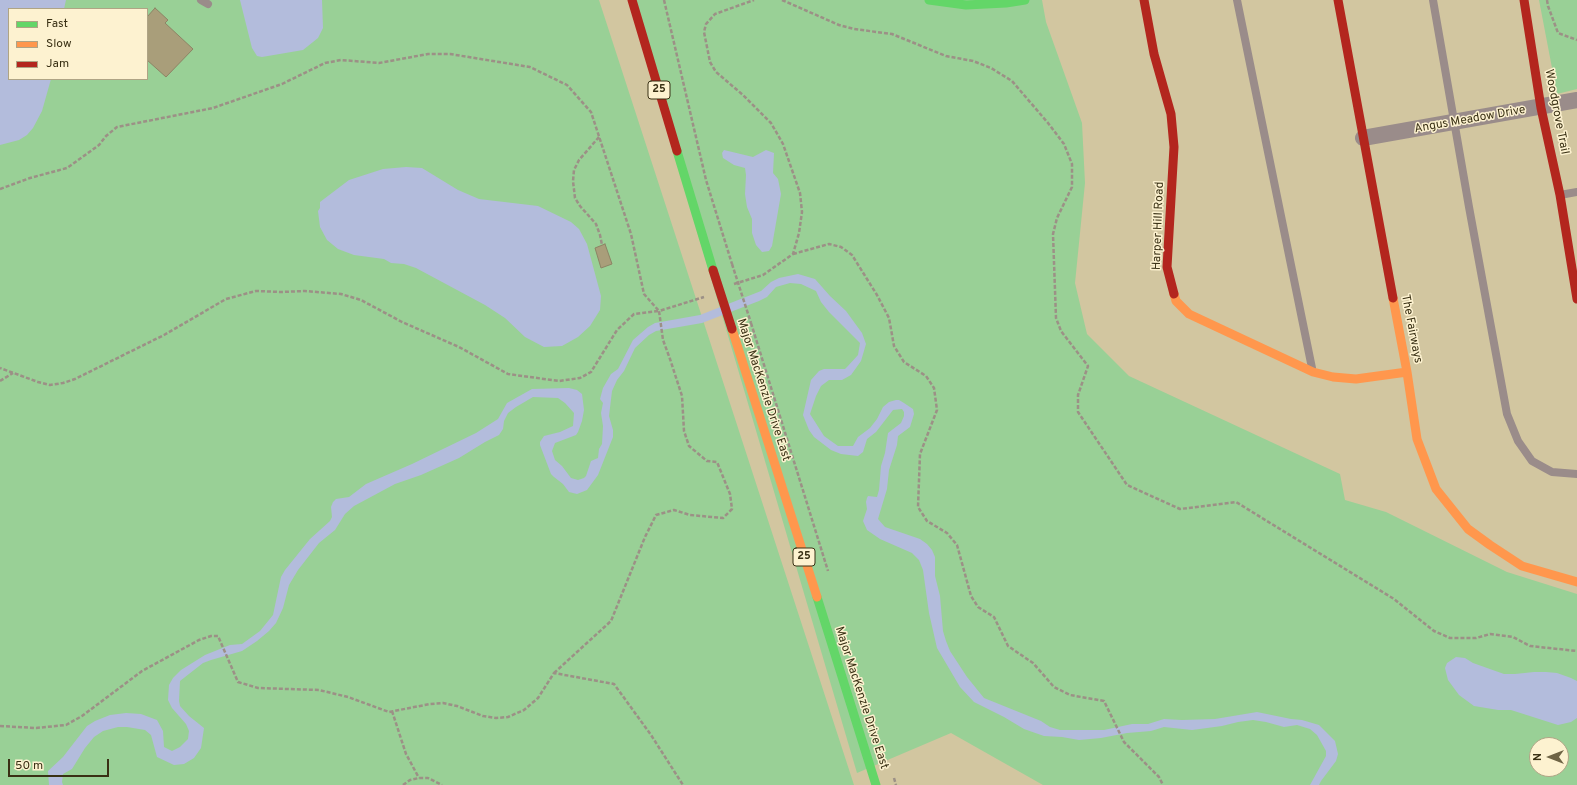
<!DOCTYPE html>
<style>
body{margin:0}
#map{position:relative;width:1577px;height:785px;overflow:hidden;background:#d2c6a0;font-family:Overpass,sans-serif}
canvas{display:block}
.legend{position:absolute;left:8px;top:8px;width:140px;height:72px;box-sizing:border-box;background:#fdf2d0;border:1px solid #afa485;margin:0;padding:5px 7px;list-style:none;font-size:12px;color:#393014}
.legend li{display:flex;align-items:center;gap:8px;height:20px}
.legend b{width:20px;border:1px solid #afa485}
.north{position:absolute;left:1529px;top:737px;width:40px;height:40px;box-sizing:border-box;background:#fdf2d0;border:1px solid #afa485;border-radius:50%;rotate:270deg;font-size:11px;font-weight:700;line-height:16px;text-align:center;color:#393014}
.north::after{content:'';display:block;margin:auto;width:14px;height:18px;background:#6f6445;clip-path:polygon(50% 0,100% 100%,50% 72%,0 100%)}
.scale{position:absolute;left:8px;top:759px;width:101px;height:18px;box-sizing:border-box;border:2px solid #393014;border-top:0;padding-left:5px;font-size:12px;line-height:14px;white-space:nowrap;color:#393014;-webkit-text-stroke:3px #fdf2d0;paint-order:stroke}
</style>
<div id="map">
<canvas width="1577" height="785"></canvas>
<ul class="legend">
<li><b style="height:5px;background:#63d668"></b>Fast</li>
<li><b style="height:5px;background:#ff974d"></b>Slow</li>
<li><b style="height:5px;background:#b3261e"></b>Jam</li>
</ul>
<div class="north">N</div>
<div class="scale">50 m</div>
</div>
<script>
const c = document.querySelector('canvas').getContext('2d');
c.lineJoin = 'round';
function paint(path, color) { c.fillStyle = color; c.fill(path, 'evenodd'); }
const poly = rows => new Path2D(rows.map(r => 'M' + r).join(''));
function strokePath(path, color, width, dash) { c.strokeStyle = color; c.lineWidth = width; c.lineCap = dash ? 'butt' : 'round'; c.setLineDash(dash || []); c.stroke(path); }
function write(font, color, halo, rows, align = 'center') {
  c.font = font + ' Overpass,sans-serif'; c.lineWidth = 3; c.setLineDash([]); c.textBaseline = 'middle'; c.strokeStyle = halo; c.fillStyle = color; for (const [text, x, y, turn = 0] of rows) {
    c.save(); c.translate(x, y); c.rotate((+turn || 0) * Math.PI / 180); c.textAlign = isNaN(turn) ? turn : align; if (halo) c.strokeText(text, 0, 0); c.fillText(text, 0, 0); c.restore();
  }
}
paint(poly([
 [0,0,599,0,854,785,0,785],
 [9,9,147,9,147,79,9,79],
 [629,0,1042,0,1046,22,1082,123,1085,183,1075,283,1087,334,1129,376,1340,474,1345,500,1386,512,1507,572,1577,594,1577,785,1043,785,951,733,857,773],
 [1537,745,1561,745,1561,769,1537,769],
 [1539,0,1577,0,1577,89,1557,94]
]), '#99d096');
paint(poly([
 [0,0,66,0,64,9,9,9,9,79,51,79,42,111,33,128,27,135,19,140,0,145],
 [240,0,322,0,323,28,318,38,303,50,262,57,257,56,252,48],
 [724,150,753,157,766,150,774,153,773,173,778,179,781,194,772,246,769,251,762,252,756,245,752,233,752,219,747,207,745,194,746,175,745,168,734,165,723,158,722,153],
 [406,167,422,168,458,190,479,199,538,206,571,222,579,229,587,244,601,296,600,310,590,326,578,337,562,346,544,347,525,337,505,318,485,305,416,268,404,264,391,263,384,259,354,255,338,249,327,240,320,227,318,211,320,208,320,202,349,180,383,169],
 [798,274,815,279,830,296,846,311,862,333,866,344,861,361,851,375,842,380,829,380,821,386,816,396,810,414,824,436,838,446,853,446,858,437,870,428,877,419,883,407,889,402,896,400,899,400,904,403,913,409,914,414,910,427,898,436,897,445,889,470,887,489,878,519,885,527,920,539,927,544,932,550,935,557,935,576,940,596,943,631,946,641,950,651,967,677,984,698,1041,721,1050,727,1060,730,1104,730,1132,724,1148,724,1164,719,1182,720,1215,719,1257,712,1291,719,1302,720,1319,725,1335,741,1338,754,1336,761,1321,781,1319,785,1310,785,1326,756,1326,751,1317,735,1310,729,1297,725,1284,727,1266,722,1253,720,1238,722,1222,726,1192,730,1164,727,1151,731,1127,733,1101,738,1079,740,1062,737,1044,736,1024,729,1004,717,974,702,960,687,937,648,929,613,923,570,919,560,912,553,880,539,867,530,863,521,867,509,866,502,867,498,868,496,877,497,879,490,881,466,885,453,888,433,901,423,904,416,904,412,902,409,893,410,876,432,867,439,863,452,858,456,841,454,831,450,814,437,809,430,803,415,811,380,819,371,824,369,845,369,847,367,858,355,860,343,829,312,821,302,816,291,801,284,790,283,776,287,767,297,759,301,702,323,656,331,649,335,635,348,624,371,617,380,612,391,609,416,613,430,613,437,598,475,587,490,577,494,569,492,563,484,554,477,551,474,540,445,540,442,544,436,560,432,573,426,574,413,565,403,558,398,533,397,516,407,508,413,504,421,503,429,499,435,485,442,459,458,421,475,395,484,354,506,345,514,335,530,319,543,298,570,289,585,283,608,276,623,269,631,257,641,242,651,211,660,203,663,180,681,179,701,180,706,189,716,204,728,201,748,194,758,184,764,174,765,157,757,151,735,145,730,127,727,118,727,103,731,94,737,85,748,72,769,63,774,62,782,63,785,49,785,48,771,63,757,87,726,95,721,110,715,126,713,141,714,157,720,163,731,164,747,172,751,180,747,188,739,189,731,186,724,172,708,168,700,169,685,173,678,181,670,205,655,230,645,242,644,260,631,273,615,281,577,285,570,310,539,330,521,332,517,331,507,333,502,336,499,349,497,366,484,412,464,476,433,498,419,507,403,532,389,569,388,577,390,582,394,584,410,582,421,578,432,576,435,555,443,552,451,555,460,562,466,571,478,578,480,584,478,586,476,591,461,598,458,599,449,602,444,603,426,601,413,603,403,600,399,603,388,611,374,618,369,633,340,648,327,655,323,700,315,761,291,771,282,779,278],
 [1456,657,1465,658,1473,663,1504,674,1515,674,1534,672,1546,672,1557,673,1571,678,1577,681,1577,718,1571,722,1558,725,1511,710,1498,710,1474,706,1459,695,1448,680,1445,668,1447,663]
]), '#b3bcdc');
const building = poly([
 [155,8,168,20,165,23,193,49,166,77,147,60,147,17,155,8],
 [605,244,612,264,601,268,595,248,605,244]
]);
paint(building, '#a99e7a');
strokePath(building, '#8d8465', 1);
strokePath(poly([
 [664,0,706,180,732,264],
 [782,0,839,25,854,29,892,34,946,56,973,61,991,68,1012,81,1048,123,1064,144,1072,164,1072,187,1057,218,1053,234,1056,318,1061,331,1088,366,1078,395,1078,412,1127,485,1180,509,1236,502,1394,599,1434,631,1450,638,1476,638,1490,634,1513,637,1530,646,1577,651],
 [1547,0,1548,6,1558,33,1577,40],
 [599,137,579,160,574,170,573,181,575,198,580,206,596,224,600,235,602,245],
 [0,189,30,178,67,168,99,145,106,136,117,127,213,108,282,84,325,63,341,60,379,63,428,54,450,54,530,67,567,85,591,112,631,234,644,294,659,311,634,314,617,330,591,372,580,378,559,381,508,374,459,347,402,322,361,300,341,294,305,291,282,292,256,291,226,299,164,335,75,379,63,383,50,385,38,382,0,368],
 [793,254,829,244,841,247,852,255,877,295,889,318,894,346,904,362,926,376,934,388,937,410,920,454,918,507,927,521,947,533,957,545,971,596,978,607,994,617,1008,646,1033,663,1054,687,1070,695,1104,701,1124,742,1159,777,1163,785],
 [734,284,763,275,793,254,799,233,802,212,800,193,783,144,771,123,743,95,716,72,710,62,704,32,706,24,715,14,754,0],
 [751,323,828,571],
 [0,381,13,373],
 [554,673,611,621,645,537,656,515,674,510,690,515,723,518,732,509,730,494,717,462,707,461,689,446,684,431,682,396,670,359,663,340,660,318,659,311,704,297],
 [392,711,406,754,419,778],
 [0,726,36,728,66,725,82,716,142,671,199,640,211,636,218,636,238,682,258,688,319,690,348,697,389,712,430,704,443,703,457,706,483,716,496,718,508,717,524,710,538,698,554,673,614,684,651,735,683,785],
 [894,778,896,785],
 [403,785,410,780,419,778,428,778,442,785]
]), '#9c9086', 2.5, [4, 2]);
strokePath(poly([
 [201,0,208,4],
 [1237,0,1312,368],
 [1433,0,1469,207,1507,414,1518,441,1532,461,1552,472,1577,474],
 [1560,195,1577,192]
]), '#9a8c8a', 8);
strokePath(poly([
 [1363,138,1577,100]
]), '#9a8c8a', 16);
strokePath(poly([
 [929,0,966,5,1006,3,1025,0],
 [677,151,713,270],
 [817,597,876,785]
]), '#63d668', 9);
strokePath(poly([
 [1174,294,1176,301,1189,314,1313,372,1333,377,1356,379,1407,372],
 [1393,298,1407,372,1417,439,1436,489,1468,529,1490,545,1522,566,1577,582],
 [732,329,817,597]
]), '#ff974d', 9);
strokePath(poly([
 [632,0,677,151],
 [1144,0,1154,54,1171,114,1174,147,1167,267,1174,294],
 [1338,0,1393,298],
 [1524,0,1541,108,1560,195,1577,299]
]), '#b3261e', 9);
strokePath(poly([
 [732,264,751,323]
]), '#9c9086', 2.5, [4, 2]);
strokePath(poly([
 [713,270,732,329]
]), '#b3261e', 9);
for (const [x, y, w] of [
 [659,90,22],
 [804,557,22]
]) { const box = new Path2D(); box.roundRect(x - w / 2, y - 9, w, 18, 3); c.fillStyle = '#fdf2d0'; c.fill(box); strokePath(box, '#393014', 1); }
write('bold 11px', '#393014', null, [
 ["25",659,90],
 ["25",804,557]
]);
write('12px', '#393014', '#fdf2d0', [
 ["Woodgrove Trail",1556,112,79],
 ["Angus Meadow Drive",1470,120,-10],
 ["Harper Hill Road",1159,226,-88],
 ["The Fairways",1411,329,79],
 ["Major MacKenzie Drive East",763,390,72],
 ["Major MacKenzie Drive East",861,698,72]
]);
</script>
